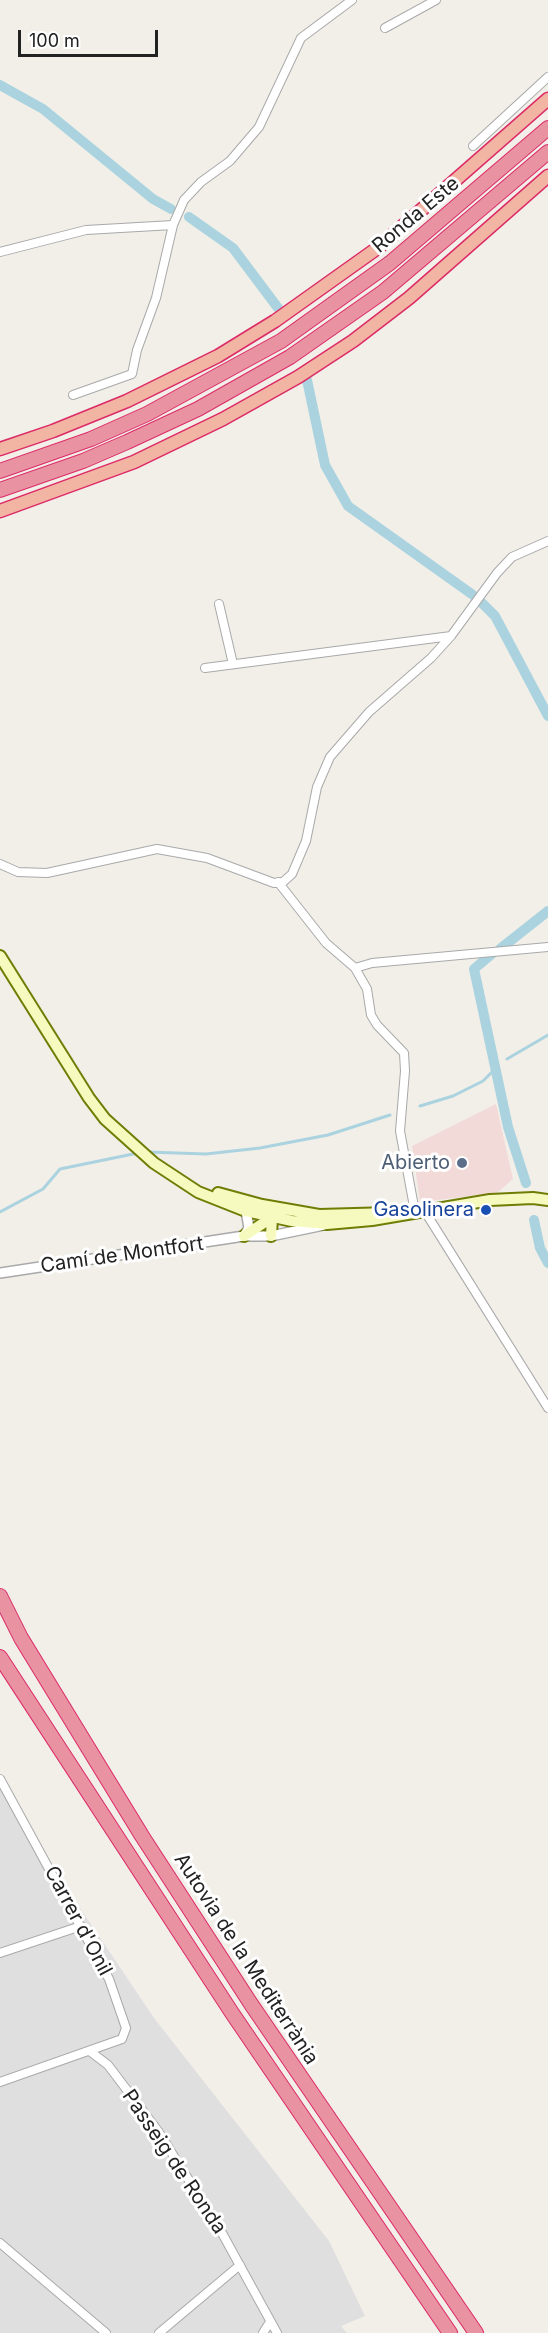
<!DOCTYPE html>
<meta charset="utf-8">
<style>
body{margin:0}
#map{position:relative;width:548px;height:2333px;overflow:hidden;background:#f2efe9;font-family:Inter,sans-serif}
canvas{display:block}
.scale{position:absolute;left:18px;top:30px;width:140px;height:27px;box-sizing:border-box;border:3px solid #222;border-top:0;padding-left:8px;font-size:18px;line-height:21px;white-space:nowrap;color:#222;-webkit-text-stroke:4px #fff;paint-order:stroke}
</style>
<div id="map">
<canvas width="548" height="2333"></canvas>
<div class="scale">100 m</div>
</div>
<script>
const c = document.querySelector('canvas').getContext('2d');
c.lineJoin = 'round';
function paint(path, color) { c.fillStyle = color; c.fill(path, 'evenodd'); }
const poly = rows => new Path2D(rows.map(r => 'M' + r).join(''));
function strokePath(path, color, width, dash) { c.strokeStyle = color; c.lineWidth = width; c.lineCap = dash ? 'butt' : 'round'; c.setLineDash(dash || []); c.stroke(path); }
function write(font, color, halo, rows, align = 'center') {
  c.font = font + ' Inter,sans-serif'; c.lineWidth = 6; c.setLineDash([]); c.textBaseline = 'middle'; c.strokeStyle = halo; c.fillStyle = color; for (const [text, x, y, turn = 0] of rows) {
    c.save(); c.translate(x, y); c.rotate((+turn || 0) * Math.PI / 180); c.textAlign = isNaN(turn) ? turn : align; if (halo) c.strokeText(text, 0, 0); c.fillText(text, 0, 0); c.restore();
  }
}
paint(poly([
 [0,1789,154,2018,329,2241,365,2316,341,2326,347,2333,0,2333]
]), '#e0dfdf');
paint(poly([
 [496,1104,513,1179,497,1193,420,1202,412,1146]
]), '#f2dad9');
strokePath(poly([
 [507,1059,548,1035],
 [420,1106,453,1096,483,1081,492,1072],
 [147,1152,206,1154,260,1148,328,1135,390,1115],
 [0,1212,43,1189,60,1169,138,1153]
]), '#aad3df', 3);
strokePath(poly([
 [0,85,43,109,153,199,171,209],
 [189,217,233,248,278,308],
 [307,380,325,465,348,506,473,595],
 [482,603,495,616,548,716],
 [500,949,548,911],
 [493,953,474,969,508,1127,526,1183],
 [534,1220,540,1248,548,1263]
]), '#aad3df', 10);
const minor = poly([
 [385,28,436,0],
 [473,146,548,77],
 [0,252,86,230,173,225,184,200,201,182,230,161,259,127,301,38,352,0],
 [73,395,132,374,137,350,156,298,173,225],
 [219,604,233,664],
 [205,668,451,636],
 [0,864,18,872,47,873,157,849,207,858,274,883,283,882,292,874,306,841,317,787,330,757,369,712,431,658,451,636,497,573,512,557,548,541],
 [278,882,326,943,355,968,367,989,371,1015,377,1025,404,1053,405,1071,400,1131,415,1212],
 [355,968,372,963,548,947],
 [424,1210,548,1408],
 [0,1779,109,1979,126,2028,122,2039,0,2082],
 [0,1953,81,1926],
 [91,2052,108,2065,158,2131,222,2233,277,2333],
 [0,2243,106,2333],
 [159,2333,240,2265],
 [263,2333,270,2322]
]);
const tertiary = poly([
 [244,1236,249,1228,246,1211],
 [0,1273,244,1236,271,1236,324,1225]
]);
const secondary = poly([
 [0,956,89,1098,105,1119,154,1163,198,1192,246,1211,292,1221,327,1224,372,1220,490,1200,533,1198,548,1200],
 [218,1193,262,1205,319,1215,391,1213],
 [269,1214,272,1217,271,1236],
 [244,1236,274,1216]
]);
const trunk = poly([
 [0,449,53,431,127,401,218,356,275,321,379,247,548,99],
 [0,511,134,462,223,419,298,377,353,341,409,298,548,176]
]);
const motorway = poly([
 [0,471,91,439,147,414,281,341,390,263,548,128],
 [0,490,83,461,127,442,198,409,290,357,383,292,548,152],
 [0,1596,21,1638,142,1836,251,2004,476,2333],
 [0,1657,232,2013,450,2333]
]);
strokePath(minor, '#a9a9a9', 10);
strokePath(tertiary, '#a9a9a9', 12);
strokePath(secondary, '#707d05', 14);
strokePath(trunk, '#dc2a67', 15);
strokePath(motorway, '#dc2a67', 16);
strokePath(minor, '#fff', 8);
strokePath(tertiary, '#fff', 9);
strokePath(secondary, '#f7fabf', 10);
strokePath(trunk, '#f2b4a3', 12);
strokePath(motorway, '#e892a2', 14);
for (const [x, y, r, color] of [
 [462,1163,6,"#5c6f8a"],
 [486,1210,6,"#1a4fb4"]
]) { const dot = new Path2D(); dot.arc(x, y, r, 0, 2 * Math.PI); c.fillStyle = color; c.fill(dot); strokePath(dot, '#fff', 2); }
write('20px', '#222', '#fff', [
 ["Ronda Este",416,215,-40],
 ["Camí de Montfort",122,1255,-8],
 ["Carrer d'Onil",78,1921,62],
 ["Autovia de la Mediterrània",246,1959,57],
 ["Passeig de Ronda",174,2162,56]
]);
write('20px', '#4e5e75', '#fff', [
 ["Abierto",450,1163]
], 'right');
write('20px', '#164399', '#fff', [
 ["Gasolinera",474,1210]
], 'right');
</script>
